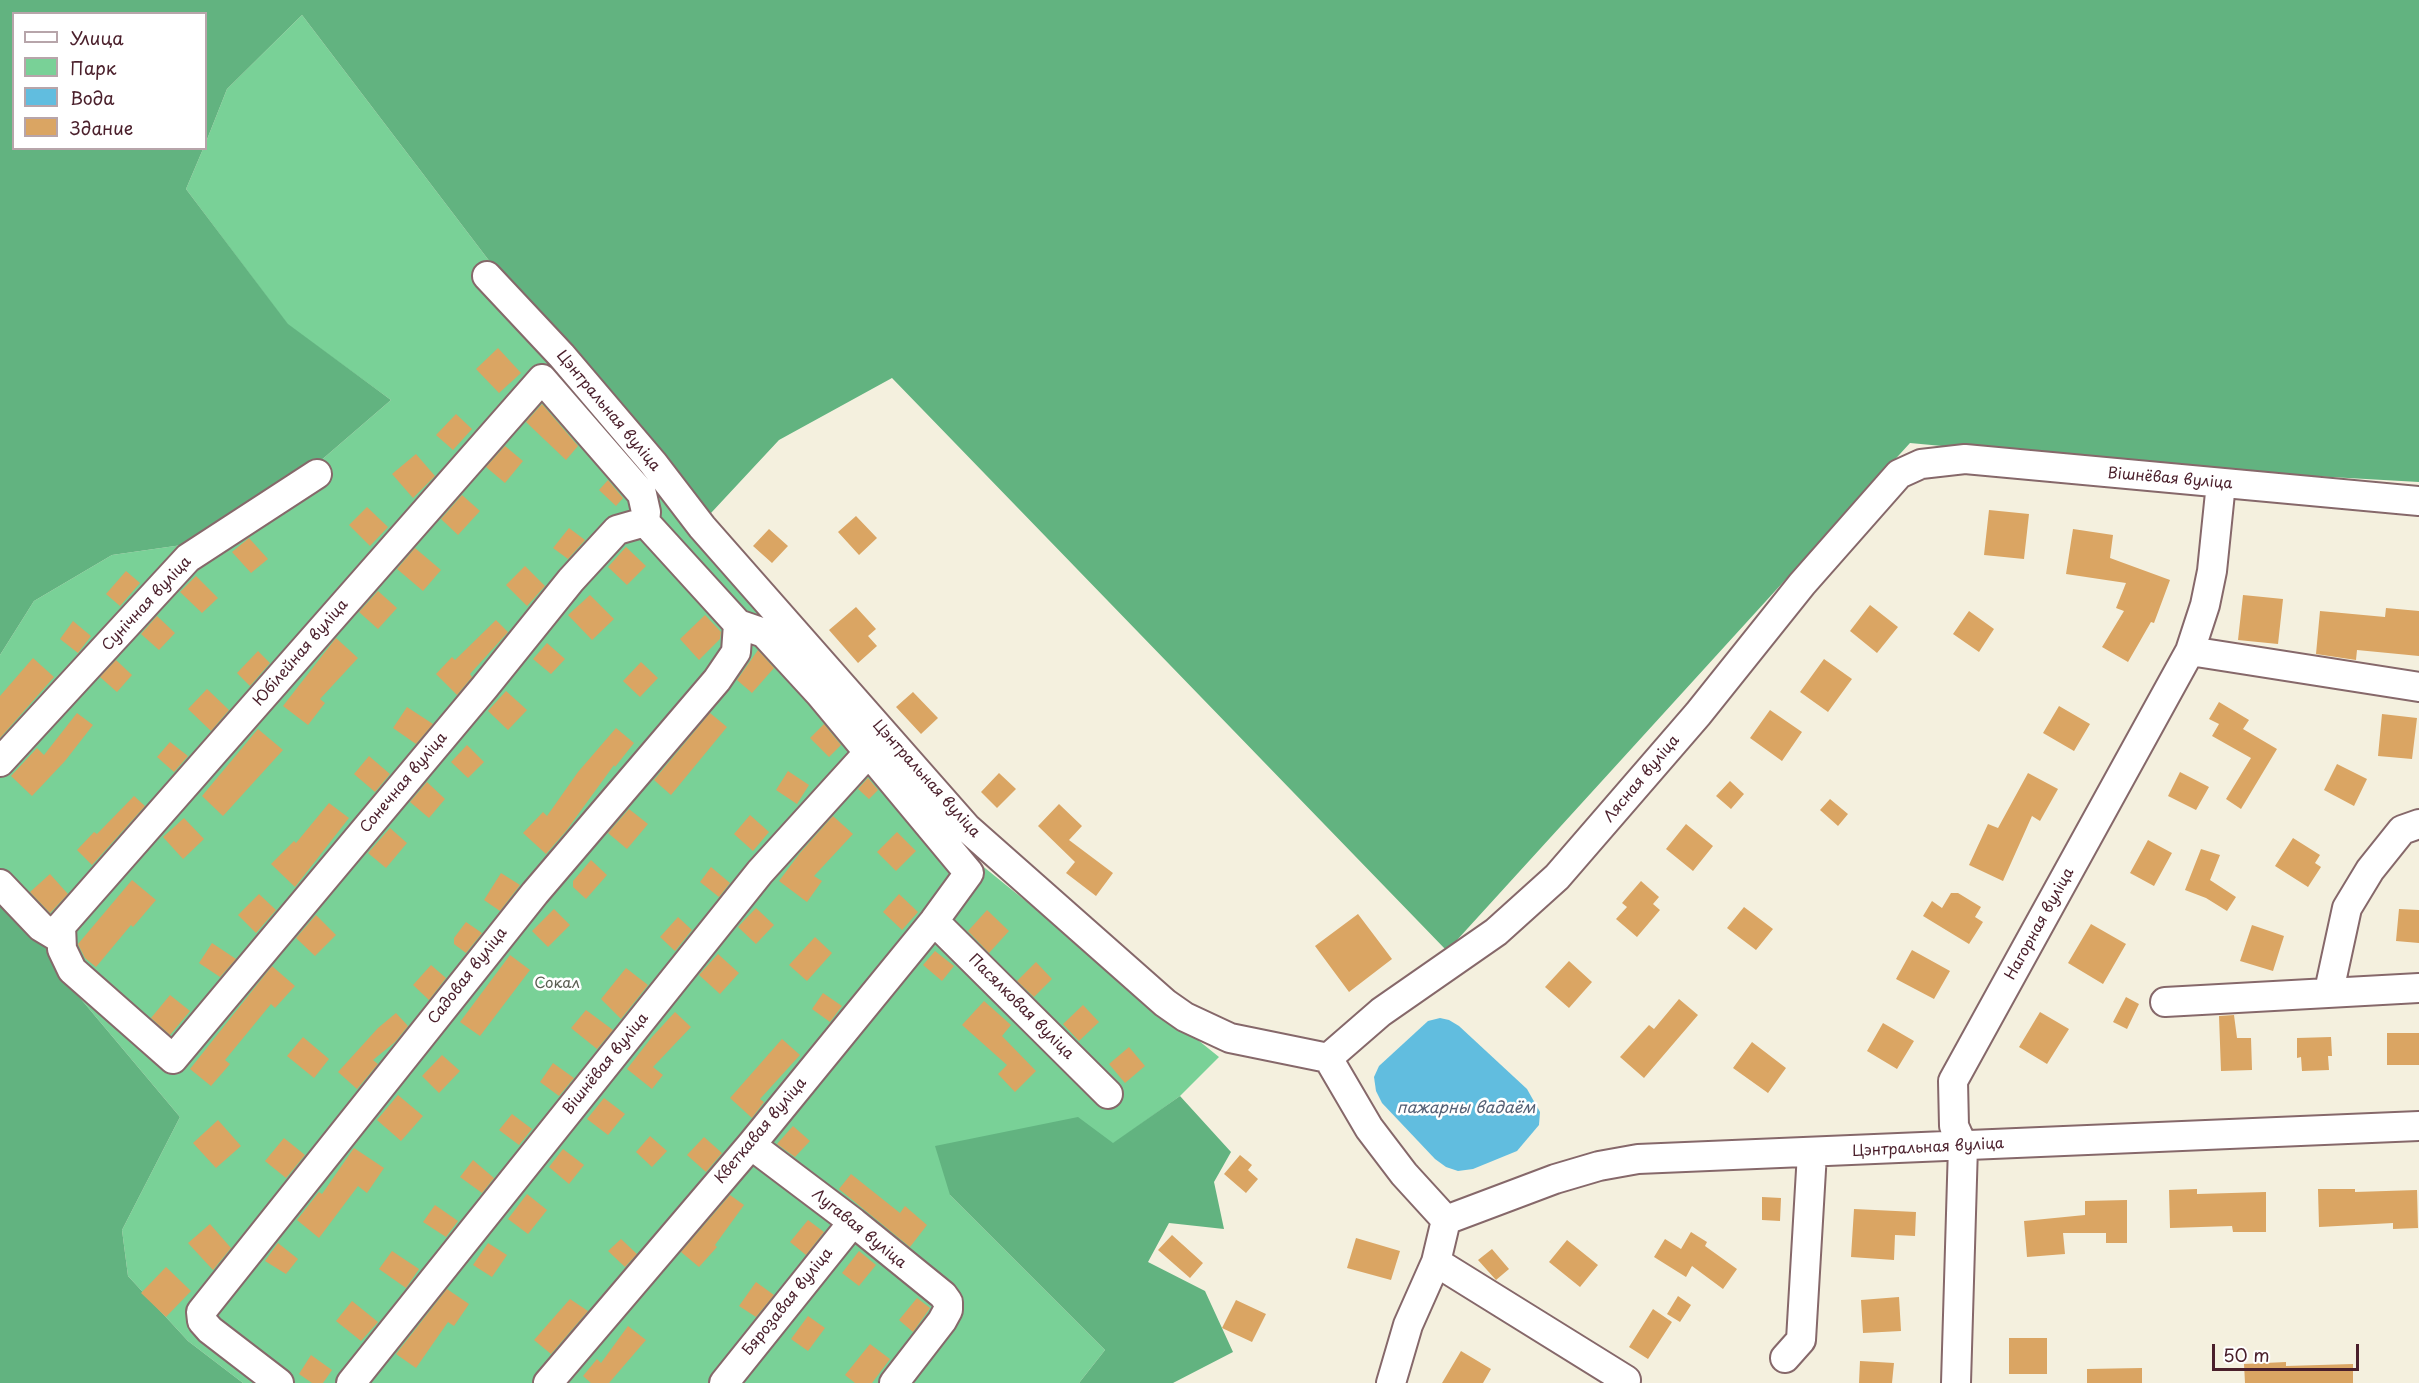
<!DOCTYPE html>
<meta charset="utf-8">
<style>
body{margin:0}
#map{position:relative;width:2419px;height:1383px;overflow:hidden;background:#f4f0de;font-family:"Playpen Sans",sans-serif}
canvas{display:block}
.legend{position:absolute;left:12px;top:12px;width:195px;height:138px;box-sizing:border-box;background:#fff;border:2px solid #b7a5aa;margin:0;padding:8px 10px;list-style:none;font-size:18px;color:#4a1f2b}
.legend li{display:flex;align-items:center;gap:12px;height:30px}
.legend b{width:30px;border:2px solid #b7a5aa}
.scale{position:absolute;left:2212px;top:1344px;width:147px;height:27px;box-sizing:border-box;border:3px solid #4a1f2b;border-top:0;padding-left:8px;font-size:18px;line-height:21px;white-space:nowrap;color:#4a1f2b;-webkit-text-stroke:4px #fff;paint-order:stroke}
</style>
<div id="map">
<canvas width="2419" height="1383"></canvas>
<ul class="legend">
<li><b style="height:8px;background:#fff"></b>Улица</li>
<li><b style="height:16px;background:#79d197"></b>Парк</li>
<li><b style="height:16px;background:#61bddf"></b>Вода</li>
<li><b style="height:16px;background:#daa563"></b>Здание</li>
</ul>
<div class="scale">50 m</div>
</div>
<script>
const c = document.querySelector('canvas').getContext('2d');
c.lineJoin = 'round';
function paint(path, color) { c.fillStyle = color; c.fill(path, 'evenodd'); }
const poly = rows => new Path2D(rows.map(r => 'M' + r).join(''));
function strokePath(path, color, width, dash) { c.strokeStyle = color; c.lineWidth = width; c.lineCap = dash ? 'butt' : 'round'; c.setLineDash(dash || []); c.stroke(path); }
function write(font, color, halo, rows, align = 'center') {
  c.font = font + ' "Playpen Sans",sans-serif'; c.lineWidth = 5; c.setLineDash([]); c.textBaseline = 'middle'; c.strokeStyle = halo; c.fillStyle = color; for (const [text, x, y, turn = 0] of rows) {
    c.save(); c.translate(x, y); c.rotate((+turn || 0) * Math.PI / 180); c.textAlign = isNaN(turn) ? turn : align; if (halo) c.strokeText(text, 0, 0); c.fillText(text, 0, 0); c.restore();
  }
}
paint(poly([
 [302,15,621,434,975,860,1219,1057,1180,1096,1113,1144,950,1195,1105,1350,1079,1383,243,1383,188,1341,128,1276,122,1230,180,1117,54,967,47,949,0,900,0,655,34,601,112,555,231,538,391,400,288,325,186,189,203,149,206,148,206,142,227,89]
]), '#79d197');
paint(poly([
 [0,0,2419,0,2419,482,2189,469,1910,443,1447,951,892,378,779,440,711,513,621,434,302,15,227,89,206,142,206,14,14,14,14,148,203,149,186,189,288,324,391,400,231,538,112,555,34,601,0,655],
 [0,900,48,949,54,967,180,1117,122,1230,128,1276,188,1341,243,1383,0,1383],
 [1180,1096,1231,1152,1214,1182,1224,1229,1169,1223,1148,1262,1205,1291,1233,1352,1173,1383,1079,1383,1105,1350,950,1195,935,1146,1078,1117,1113,1143]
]), '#62b380');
paint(poly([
 [1440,1018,1449,1020,1459,1026,1527,1089,1540,1112,1539,1125,1517,1151,1473,1169,1458,1171,1446,1167,1435,1159,1382,1103,1376,1091,1374,1077,1379,1066,1428,1021]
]), '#61bddf');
paint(poly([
 [498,348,521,373,499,393,476,369],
 [542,404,578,446,566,460,526,422],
 [456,414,472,429,453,450,436,435],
 [505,446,523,461,505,483,486,467],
 [416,454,435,476,413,498,392,474],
 [608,480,623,498,616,506,599,490],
 [462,495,480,511,458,535,441,519],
 [367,507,388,527,370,546,349,525],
 [1989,510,2029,514,2024,559,1984,555],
 [856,516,877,538,859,555,838,532],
 [569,528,585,540,568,559,553,548],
 [769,529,788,546,772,563,753,546],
 [2073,529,2113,535,2110,558,2170,580,2154,623,2151,622,2128,662,2102,647,2124,611,2116,608,2126,583,2066,574],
 [249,538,268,559,251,573,232,552],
 [626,547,646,566,627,585,608,567],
 [415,548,441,570,423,591,397,569],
 [525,566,545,586,527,606,506,585],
 [126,571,140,583,120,606,106,594],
 [196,576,218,598,202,613,180,592],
 [378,591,397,608,378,629,359,612],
 [590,595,614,619,592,640,568,615],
 [2243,595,2283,599,2278,644,2238,640],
 [1870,605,1898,627,1877,653,1850,631],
 [856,607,876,629,868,636,877,646,858,663,829,630],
 [2386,608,2419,611,2419,656,2357,650,2356,660,2316,654,2320,611,2385,617],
 [1969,611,1994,629,1979,652,1953,634],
 [705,615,721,632,720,639,699,660,680,639],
 [157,616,175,633,159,650,141,634],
 [496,620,508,632,470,674,472,677,457,695,436,674,452,657,455,660],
 [73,621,91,636,78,653,60,639],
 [336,638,358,658,320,699,325,703,308,725,283,706],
 [547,643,565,659,551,674,533,659],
 [758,650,774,668,752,693,737,680],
 [258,651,270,663,250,686,237,673],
 [33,658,54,677,0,738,0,696],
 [1824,659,1852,679,1828,712,1800,692],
 [116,660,132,675,117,692,100,677],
 [641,662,658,678,640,697,623,681],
 [207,689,229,710,211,731,188,709],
 [506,691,527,710,508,730,488,711],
 [913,692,938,718,921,734,896,707],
 [2219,702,2249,720,2243,729,2277,749,2241,809,2226,799,2251,758,2212,736,2219,724,2209,719],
 [2059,706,2090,724,2074,751,2043,733],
 [407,707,433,724,416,744,393,728],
 [1770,710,1802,732,1782,761,1750,738],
 [77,713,93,725,65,761,32,796,11,776,37,748,44,755],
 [710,713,727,727,671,795,654,780],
 [2382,714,2417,718,2412,759,2378,756],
 [824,724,841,745,829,757,810,738],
 [616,728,634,743,615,767,614,765,566,831,546,854,523,833,543,812,547,816,578,772],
 [258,729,283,750,223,816,202,796],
 [170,742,188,756,174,772,157,757],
 [467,745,484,762,468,778,451,762],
 [369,756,390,774,375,792,354,774],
 [2337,764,2367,779,2354,806,2324,790],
 [788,771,809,785,797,804,776,790],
 [2180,772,2209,787,2196,810,2168,796],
 [999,773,1016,789,997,808,981,792],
 [2028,773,2058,789,2040,821,2032,816,2003,881,1969,865,1988,824,1998,828],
 [868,778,878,790,869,799,858,789],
 [1730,781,1744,794,1731,809,1716,796],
 [427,782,445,799,429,818,410,802],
 [134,796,145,806,92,865,77,850,94,832,97,834],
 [1830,799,1848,814,1838,826,1820,810],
 [329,803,349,818,295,887,271,864,294,841,296,843],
 [1059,804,1082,826,1069,840,1113,873,1096,896,1066,873,1075,862,1038,826],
 [629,809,648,824,627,849,608,833],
 [750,815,769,832,753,851,734,834],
 [833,816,853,834,814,876,822,881,807,902,779,881,800,853],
 [184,818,204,839,183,859,163,837],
 [1686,824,1713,846,1693,871,1666,849],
 [390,828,407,843,386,868,368,853],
 [897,832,916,851,896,871,877,852],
 [2293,838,2320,855,2315,863,2321,867,2308,887,2275,866],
 [2148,840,2172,853,2154,886,2130,873],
 [2201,849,2220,855,2210,880,2236,897,2227,911,2206,898,2185,890],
 [591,860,607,875,586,899,573,887,573,881],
 [711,867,730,883,719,897,700,882],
 [501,873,520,885,500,911,484,900],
 [50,874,68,894,50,913,30,892],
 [132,880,156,900,133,927,131,925,96,967,85,958,78,944],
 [1641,881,1659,897,1653,904,1660,910,1637,937,1616,919,1627,907,1622,903],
 [1951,893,1958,893,1981,907,1975,917,1983,922,1969,944,1923,916,1932,901,1942,908],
 [259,894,276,910,256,933,238,915],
 [899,894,918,912,902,930,883,912],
 [1744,907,1773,929,1756,950,1727,928],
 [756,908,774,925,756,944,738,927],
 [554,909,570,925,548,947,532,931],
 [2399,909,2419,910,2419,943,2396,941],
 [987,910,1009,931,989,953,968,931],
 [1358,914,1392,959,1349,992,1315,946],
 [316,915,336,935,315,956,296,938],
 [678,917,692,930,675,951,660,937],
 [466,922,482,933,466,953,454,944,454,938],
 [2091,924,2126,944,2103,984,2068,963],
 [2252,925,2284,936,2273,971,2240,961],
 [815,937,832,953,807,981,789,965],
 [212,943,236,959,220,977,199,963],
 [1912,950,1950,971,1934,999,1896,979],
 [935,951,954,966,942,981,923,965],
 [718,954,739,973,720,994,699,975],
 [510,955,530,970,480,1036,460,1022],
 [1569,961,1592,982,1569,1008,1545,987],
 [1036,962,1052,979,1034,997,1017,981],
 [431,965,446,978,429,1000,413,985],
 [272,966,295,986,275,1008,271,1004,225,1060,230,1064,211,1086,190,1069],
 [626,968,648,985,621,1019,601,999],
 [823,993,842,1006,830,1022,812,1009],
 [170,995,190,1011,170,1035,151,1018],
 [2126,997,2139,1004,2127,1029,2113,1022],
 [1679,999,1698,1015,1644,1078,1620,1057,1649,1025,1654,1029],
 [984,1001,1011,1025,1002,1036,1036,1071,1015,1092,998,1074,1007,1065,962,1025],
 [1083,1005,1099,1022,1079,1041,1063,1024],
 [586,1010,613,1030,597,1049,571,1028],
 [675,1012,691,1027,653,1067,663,1075,652,1089,627,1069,652,1037],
 [2040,1012,2069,1029,2047,1064,2019,1047],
 [396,1013,408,1026,395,1042,373,1060,378,1064,357,1089,338,1072,378,1028],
 [2234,1015,2237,1038,2251,1038,2252,1070,2221,1071,2219,1016],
 [1883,1023,1914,1041,1897,1069,1867,1051],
 [2387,1033,2419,1033,2419,1065,2387,1065],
 [303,1037,329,1059,314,1078,287,1056],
 [2331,1037,2332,1056,2328,1056,2329,1070,2302,1071,2301,1057,2297,1058,2297,1038],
 [782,1039,800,1055,760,1099,764,1102,752,1118,730,1098],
 [1752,1042,1786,1068,1768,1093,1733,1068],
 [1129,1047,1145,1066,1125,1083,1109,1064],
 [442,1055,460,1071,439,1093,422,1076],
 [553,1063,574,1078,559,1096,540,1082],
 [398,1095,423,1116,401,1141,377,1120],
 [604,1098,625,1114,608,1135,587,1119],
 [512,1114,532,1129,519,1145,499,1130],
 [218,1120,241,1146,216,1168,193,1143],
 [793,1126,810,1141,795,1157,777,1144],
 [650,1136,667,1151,652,1167,636,1152],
 [704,1137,722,1153,706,1172,687,1155],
 [284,1138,305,1155,286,1178,265,1161],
 [354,1148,384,1168,367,1193,358,1186,319,1238,297,1220,319,1192,322,1194],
 [563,1149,584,1165,569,1184,549,1167],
 [1240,1155,1252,1165,1248,1170,1258,1179,1246,1193,1224,1174],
 [473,1160,494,1178,482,1193,460,1177],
 [851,1174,900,1213,905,1206,927,1225,910,1247,839,1189],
 [2197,1189,2197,1194,2266,1192,2266,1232,2233,1232,2232,1226,2170,1228,2169,1190],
 [2318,1189,2355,1189,2355,1192,2417,1190,2418,1228,2393,1229,2393,1223,2319,1227],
 [527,1194,547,1210,528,1234,508,1219],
 [730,1195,744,1205,715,1245,717,1247,699,1267,681,1252],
 [1762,1197,1781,1198,1780,1221,1762,1220],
 [2127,1200,2127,1243,2106,1243,2106,1233,2063,1233,2065,1254,2027,1257,2024,1221,2085,1215,2085,1201],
 [435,1205,458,1221,446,1237,423,1222],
 [1854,1209,1916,1212,1915,1236,1895,1235,1894,1260,1851,1257],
 [808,1220,824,1232,806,1255,790,1242],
 [210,1224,231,1248,213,1270,188,1243],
 [1691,1232,1707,1242,1705,1246,1737,1269,1723,1289,1692,1266,1686,1277,1654,1257,1665,1239,1681,1249],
 [1172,1235,1203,1263,1190,1278,1158,1250],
 [1356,1238,1400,1251,1391,1280,1347,1268],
 [621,1239,637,1254,625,1267,608,1251],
 [1567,1240,1598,1265,1580,1287,1549,1262],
 [278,1243,298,1259,286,1274,265,1261],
 [488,1243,507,1255,492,1277,473,1265],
 [1492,1249,1509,1269,1496,1280,1478,1260],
 [392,1251,419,1269,406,1288,379,1269],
 [859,1251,876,1265,859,1286,842,1273],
 [166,1267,191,1291,166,1317,141,1293],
 [756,1282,774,1295,756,1317,739,1306],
 [447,1289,469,1304,454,1326,448,1322,416,1368,396,1354],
 [1678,1296,1691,1305,1680,1322,1667,1314],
 [1899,1297,1901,1331,1863,1333,1861,1300],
 [917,1298,930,1308,913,1332,899,1320],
 [570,1299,588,1311,551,1354,534,1340],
 [1236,1300,1266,1314,1252,1342,1222,1328],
 [352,1301,378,1322,361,1341,336,1321],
 [1653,1309,1672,1322,1648,1359,1629,1347],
 [808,1316,825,1328,808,1351,791,1339],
 [628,1326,646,1340,609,1383,591,1383,583,1376,597,1359,601,1363],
 [2009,1338,2047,1338,2047,1374,2009,1374],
 [870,1344,890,1359,872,1383,855,1383,845,1375],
 [1461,1351,1491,1369,1483,1383,1442,1383],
 [311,1355,332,1370,323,1383,312,1383,299,1374],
 [1860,1361,1894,1363,1892,1383,1859,1383],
 [2286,1362,2286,1366,2353,1364,2353,1383,2245,1383,2244,1364],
 [2142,1368,2142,1383,2087,1383,2087,1369]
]), '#daa563');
const minor = poly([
 [487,276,562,356,653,463,702,527,967,828,1165,1003,1185,1017,1230,1038,1328,1058,1369,1128,1404,1174,1446,1220,1555,1179,1599,1166,1638,1159,2419,1126],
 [542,379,642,494,646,512,645,522,617,530,571,580,484,688,173,1059,72,970,62,949,61,926,542,379],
 [2190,651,2419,687],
 [0,762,188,558,317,474],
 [0,884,41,927,61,939],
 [934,921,1108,1094],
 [2329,991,2347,908,2370,870,2402,830,2419,824],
 [2165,1002,2419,988],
 [1328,1058,1381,1012,1496,932,1557,877,1698,714,1802,584,1899,474,1921,464,1965,459,2419,501],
 [751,1145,853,1222,943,1295,948,1302,948,1310,942,1321,894,1383],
 [1436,1262,1626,1380],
 [1785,1358,1801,1340,1812,1153],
 [279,1383,210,1330,202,1321,201,1312,535,893,717,680,736,652,738,624],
 [351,1383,760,872,869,752],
 [548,1383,751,1145,934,921,969,873,820,694,764,633,738,624,645,522],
 [724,1383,853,1222],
 [1391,1383,1408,1325,1436,1262,1446,1220],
 [1956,1383,1963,1146,1954,1126,1953,1081,2190,651,2205,605,2212,571,2221,483]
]);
strokePath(minor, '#86686a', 32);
strokePath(minor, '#fff', 28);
write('15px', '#4a1f2b', '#fff', [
 ["Цэнтральная вуліца",608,411,50],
 ["Вішнёвая вуліца",2170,479,5],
 ["Сунічная вуліца",147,604,-47],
 ["Юбілейная вуліца",301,653,-49],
 ["Цэнтральная вуліца",926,779,48],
 ["Лясная вуліца",1642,779,-50],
 ["Сонечная вуліца",404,783,-50],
 ["Нагорная вуліца",2040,924,-61],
 ["Садовая вуліца",468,976,-52],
 ["Пасялковая вуліца",1021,1007,45],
 ["Вішнёвая вуліца",606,1064,-51],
 ["Кветкавая вуліца",761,1131,-50],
 ["Цэнтральная вуліца",1928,1148,-3],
 ["Лугавая вуліца",859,1229,39],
 ["Бярозавая вуліца",788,1302,-51]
]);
write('15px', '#5a5d51', '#fff', [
 ["Сокал",557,984]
]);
write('italic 16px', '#535e73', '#fff', [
 ["пажарны вадаём",1466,1109]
]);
</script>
